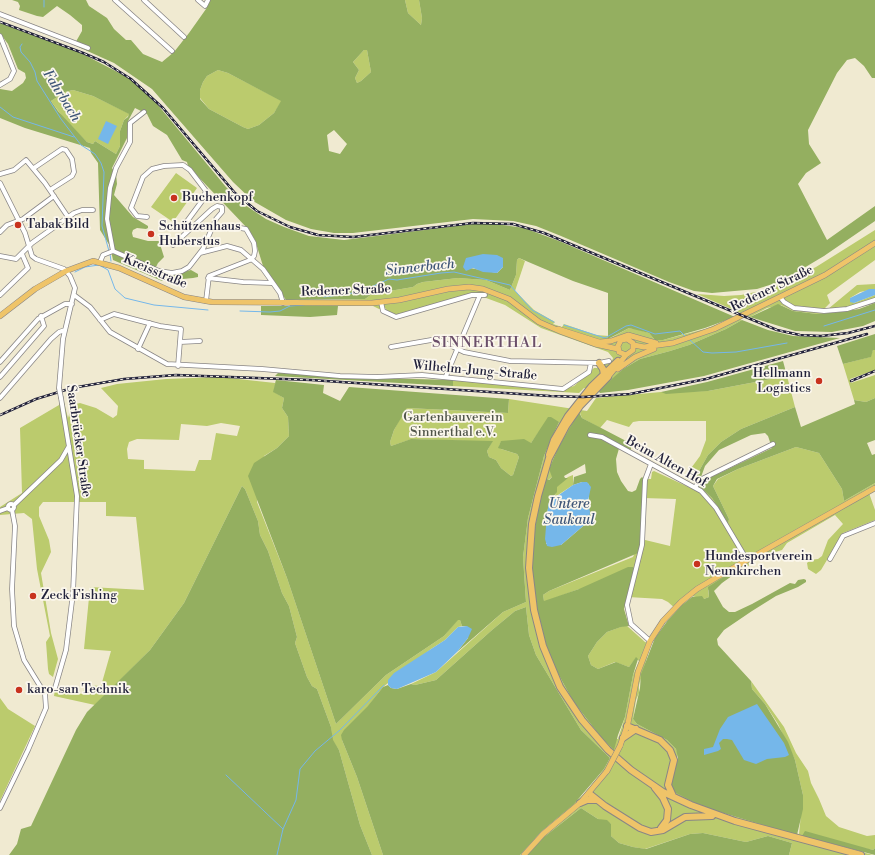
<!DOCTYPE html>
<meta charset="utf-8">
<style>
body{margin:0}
canvas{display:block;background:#f0ead1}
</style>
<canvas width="875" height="855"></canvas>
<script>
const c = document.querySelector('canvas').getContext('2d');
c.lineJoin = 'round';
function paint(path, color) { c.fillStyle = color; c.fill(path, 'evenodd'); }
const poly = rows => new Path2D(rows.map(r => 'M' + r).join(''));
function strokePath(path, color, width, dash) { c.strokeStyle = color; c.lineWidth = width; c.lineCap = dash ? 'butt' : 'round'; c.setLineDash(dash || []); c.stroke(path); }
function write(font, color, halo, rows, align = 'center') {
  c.font = font + ' "Libre Bodoni",serif'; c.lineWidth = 3.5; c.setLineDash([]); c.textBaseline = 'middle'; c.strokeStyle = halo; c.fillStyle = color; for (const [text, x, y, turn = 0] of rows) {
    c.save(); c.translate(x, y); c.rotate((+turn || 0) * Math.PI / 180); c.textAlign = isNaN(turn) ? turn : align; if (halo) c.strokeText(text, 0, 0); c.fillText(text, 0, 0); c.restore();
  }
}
paint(poly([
 [405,0,419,0,422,18,421,25,408,13],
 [364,50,367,50,371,72,361,81,357,83,355,78,359,70,353,62],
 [218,70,228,73,282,101,274,113,259,125,248,129,243,127,209,109,200,98,200,90,203,82,207,76],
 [73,90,93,96,130,114,124,120,120,131,120,146,116,154,95,141,93,144,87,142,65,120,51,101,65,92],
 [176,173,197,188,173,222,151,207],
 [875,230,875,260,827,295,830,303,825,308,828,309,857,285,875,284,875,289,860,292,850,298,854,303,875,295,875,303,873,304,839,312,817,314,793,311,781,305,767,308,750,317,697,294,724,296,741,295,770,289,816,267],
 [519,258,525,261,515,291,534,310,555,322,553,324,562,327,564,324,596,335,609,336,609,339,629,328,636,329,649,333,655,340,663,340,705,329,735,317,742,320,726,329,689,345,670,351,640,359,623,369,603,388,598,391,584,388,579,393,453,386,453,380,561,390,574,386,594,368,598,368,612,361,613,358,608,352,541,328,505,305,478,295,397,315,389,313,385,308,379,309,373,306,290,306,290,301,365,299,372,294,413,287,417,284,423,282,458,278,486,280,510,290,516,275,517,260],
 [873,350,875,350,875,370,850,379,851,383,875,375,875,398,866,402,854,400,843,364,870,357],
 [787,376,795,407,741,429,721,442,708,455,694,480,690,481,685,478,686,475,700,456,706,440,706,421,639,421,633,422,629,427,607,420,600,428,582,418,580,413,558,448,549,469,553,475,552,477,543,484,532,544,555,668,573,701,600,736,618,739,625,717,633,675,639,661,636,658,629,667,615,662,598,669,591,665,588,656,597,642,607,632,626,625,645,642,651,644,639,685,639,693,636,700,633,719,637,724,667,740,676,749,678,754,675,767,676,792,703,807,722,813,799,834,803,795,795,760,778,724,765,704,752,689,751,681,784,727,796,753,808,771,811,783,819,799,826,816,839,827,867,836,875,835,875,848,873,850,802,836,873,855,789,855,792,843,768,836,746,842,703,833,690,834,645,849,633,847,619,843,611,836,611,824,598,819,581,808,544,837,527,855,520,855,532,841,584,794,604,769,610,758,581,730,536,655,529,635,526,607,515,611,492,630,436,680,415,685,411,684,436,672,503,612,526,602,523,557,528,518,544,456,559,422,538,433,531,443,501,442,499,446,501,449,517,454,519,457,513,475,511,476,501,468,496,460,489,457,487,451,492,442,412,439,391,446,390,442,394,430,405,409,407,408,508,413,509,399,587,411,596,398,661,392,708,391],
 [220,377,275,383,276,380,274,392,284,398,282,408,288,417,289,436,277,448,264,456,257,502,287,578,336,724,386,675,444,636,457,620,460,620,462,626,458,627,445,640,431,649,383,687,342,740,357,777,383,855,372,855,360,825,339,750,332,740,331,727,317,689,312,686,307,677,295,643,297,637,289,606,282,593,268,551,260,535,258,521,245,489,242,486,184,603,150,650,95,705,54,696,55,690,83,694,84,685,101,686,111,651,84,649,90,587,144,590,136,517,106,516,106,502,43,502,39,507,39,516,49,540,51,552,41,573,51,633,58,659,53,677,49,674,48,669,46,642,50,636,37,569,32,519,24,513,0,515,0,507,22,493,20,428,59,405,60,398,63,398,68,418,72,405,80,403,96,408,113,418,117,415,118,406,101,388,117,384,166,379],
 [221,423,240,426,237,436,216,433,211,460,199,460,195,471,144,469,144,460,128,459,127,449,129,442,137,439,179,440,181,424,207,426],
 [796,447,819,453,842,489,844,501,875,483,875,491,869,493,875,510,875,520,843,533,821,570,816,574,808,569,807,563,810,560,818,559,822,556,828,540,843,524,835,515,787,543,782,550,765,555,748,566,741,566,708,590,709,597,704,599,692,596,677,610,668,602,662,599,628,597,579,589,544,602,543,595,549,591,633,557,641,539,670,546,676,499,643,498,644,479,651,479,652,472,654,471,697,491,699,486,712,498,728,522,729,519,713,486,718,479,738,469],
 [573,475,573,485,555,497,556,487,568,477],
 [0,698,8,709,35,726,0,801]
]), '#bbcb6d');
paint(poly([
 [12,0,86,0,89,6,107,18,114,29,126,40,131,40,143,54,162,62,174,52,189,33,206,9,209,0,405,0,408,13,421,25,422,18,419,0,875,0,875,78,872,78,864,66,855,58,847,60,837,73,808,130,809,144,821,163,806,173,798,184,827,240,875,206,875,221,824,256,782,281,757,289,712,293,694,291,669,282,561,236,536,226,513,221,473,219,353,233,334,233,311,229,286,220,253,201,233,182,152,89,114,63,74,45,82,31,82,25,70,15,57,6,43,17,37,16,19,10,20,6,18,2],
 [364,50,367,50,371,72,361,81,357,83,355,78,359,70,353,62],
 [218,70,228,73,281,101,274,113,259,125,248,129,243,127,209,109,200,99,200,90,203,82,207,76],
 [334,130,347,144,340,154,329,151,327,135],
 [0,23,77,51,127,77,148,93,226,187,242,203,266,219,284,227,309,236,344,240,473,224,496,224,524,228,559,241,735,317,705,328,663,340,655,340,649,333,629,328,608,339,608,293,573,281,519,258,517,260,516,275,510,290,486,280,458,278,423,282,417,284,413,287,372,294,365,299,286,300,263,266,255,240,249,230,188,166,187,162,182,160,167,135,153,126,147,114,135,108,128,121,127,138,112,168,116,174,117,184,114,195,133,217,148,226,148,228,146,229,137,228,133,230,132,233,133,237,148,241,159,241,164,257,158,263,155,269,156,273,167,276,191,270,198,274,198,277,193,278,162,281,113,260,110,246,100,230,98,163,91,153,90,148,25,128,0,118,0,89,12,91,23,83,26,78,25,73,18,69,8,44,0,33],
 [73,90,93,96,129,114,128,117,124,120,120,131,120,146,116,154,95,141,93,144,87,142,58,111,51,101,65,92],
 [503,258,503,267,497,273,470,268],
 [875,303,875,321,863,326,832,332,795,331,750,317,778,304,793,311,817,314,839,312,859,309],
 [261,306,338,306,337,315,310,317,261,315],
 [742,320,768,330,793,336,840,338,704,376,628,390,600,393,598,391,623,369,640,359,670,351,689,345,726,329],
 [875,334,875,350,873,350,871,357,843,364,837,346],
 [783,361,787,376,708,391,666,394,661,392,707,382],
 [279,372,334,377,453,380,453,386,275,376],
 [276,380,324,385,323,393,340,401,349,387,509,399,508,413,407,408,394,430,390,442,391,446,411,439,493,441,487,451,489,457,496,460,501,468,511,476,513,475,519,457,517,454,498,448,501,441,524,439,531,443,548,417,551,417,559,422,544,456,528,518,523,557,526,602,503,612,457,652,468,638,467,626,462,626,460,620,458,620,444,636,386,675,336,724,287,578,248,476,254,463,277,448,289,436,288,417,282,408,284,398,273,392],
 [875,398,875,440,867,443,872,455,875,454,875,483,844,501,842,489,819,453,796,447,738,469,717,479,713,486,729,519,728,523,712,498,699,486,703,481,772,448,768,436,765,433,751,435,719,450,705,466,701,477,694,480,708,455,721,442,741,429,795,407,801,427,855,404,854,400,866,402],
 [579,412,582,418,628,442,631,447,631,450,620,445,616,459,617,472,621,481,628,491,632,492,636,490,640,479,642,477,644,479,641,544,638,553,549,591,543,595,544,601,579,589,628,567,633,567,634,569,624,609,629,626,621,627,607,632,597,642,588,656,591,665,598,669,616,662,629,667,636,657,638,659,633,675,625,717,618,735,614,750,600,736,573,701,555,668,545,641,536,608,533,581,532,544,543,484,546,479,549,480,552,477,549,469,558,448],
 [585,464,586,473,574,477,573,485,582,482,589,484,589,521,561,545,546,544,547,514,549,502,557,492,557,487,568,478,565,478,564,476],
 [242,486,245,489,258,521,260,535,268,551,282,593,289,606,297,637,295,643,307,677,312,686,317,689,331,727,333,740,339,750,360,825,372,855,9,855,17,844,21,829,31,826,76,730,87,712,150,650,184,603],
 [741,566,743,568,722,583,714,591,723,607,729,612,735,612,752,604,790,583,795,584,798,580,804,579,806,580,806,582,798,587,776,596,752,611,724,630,717,639,718,645,751,681,752,689,765,704,788,742,795,760,803,795,803,809,797,835,703,807,676,793,672,787,672,780,678,758,676,749,667,740,637,724,633,719,640,688,641,674,655,638,668,620,682,605,692,597,702,596,704,599,709,597,708,587],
 [526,607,529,635,536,655,581,730,610,758,604,769,574,804,541,832,520,855,383,855,357,777,342,740,341,735,344,730,367,707,383,687,388,685,391,688,397,689,411,684,415,685,436,680,492,630,515,611],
 [581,808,598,819,607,820,611,824,611,836,619,843,633,847,646,849,690,834,703,833,746,842,768,836,792,843,789,855,527,855,544,837],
 [805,831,873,850,875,848,875,855,802,836]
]), '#94af60');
paint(poly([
 [106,121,117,126,108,144,98,139],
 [483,254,497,255,503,258,503,267,497,273,483,272,473,268,466,271,463,267,466,258],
 [869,289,875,289,875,295,854,303,850,302,850,298],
 [582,482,587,482,591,487,588,501,590,512,589,521,561,545,552,547,547,546,545,539,547,514,549,502,573,485],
 [467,626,472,629,468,638,457,652,436,672,397,689,391,688,388,685,388,680,394,673,445,640,458,627],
 [757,704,784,743,789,755,785,757,767,759,756,764,744,760,732,740,727,739,723,739,719,743,721,749,718,751,704,755,704,749,713,747,720,729,728,717]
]), '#75b7ea');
strokePath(poly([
 [44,7,44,0],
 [22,44,20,47,21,52,30,62,35,72,37,81,61,119,81,145,95,154,101,163,104,172,102,226,109,251],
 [0,107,13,117,74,137],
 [110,254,111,261],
 [75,272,85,267,99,265,108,270,115,289,125,298,154,305,208,310],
 [324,297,360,292,389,279,397,280,441,273,454,272,510,285,532,310,554,322],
 [240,311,270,312,280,311,290,306,304,305],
 [564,325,605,338,626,326,631,325,655,334,680,331,686,337],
 [824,326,875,310],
 [690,340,703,352,712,353,736,352,787,343],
 [226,775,283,829],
 [277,855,283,829,296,800,300,769,315,751,340,730,384,685]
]), '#75b7ea', 1);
const minor = poly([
 [115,0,172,51],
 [144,0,184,37],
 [198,0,205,6,208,0],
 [0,14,88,48],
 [0,36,14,71,10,79,0,85],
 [34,168,62,149,66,150,72,159,74,172,72,176,50,190],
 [0,174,14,170,26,160,45,183,68,217],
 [0,183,25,233,32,256,36,259,64,269,70,276,75,288,63,339,59,388],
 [147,217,137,216,131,208,143,177,152,169,164,166,183,165,190,170,206,191,202,201,185,224,186,233],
 [0,232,7,225,23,219,54,196],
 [113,251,107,219,110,188,116,168,130,142,130,123,144,112],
 [200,253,227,246,241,250,263,269,280,293,283,303],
 [0,256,16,259,32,243,74,213,82,210,93,210],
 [100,262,103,255,113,251,159,271,172,273,182,271,189,267,203,249,216,219,222,212,222,207,217,206,212,209,173,245],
 [208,278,243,282,272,283],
 [0,295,28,268,22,254],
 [74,295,90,307,110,332,167,364,262,369,340,376,377,377,422,375,563,389,589,372,591,363],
 [780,297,784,302,794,308,824,311,847,309,875,300],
 [206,301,209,276,250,260,254,256,255,251,254,243,246,229,229,226,212,227],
 [381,302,383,311,396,317,472,295,485,295],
 [100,320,114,314,160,326,181,329,178,366],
 [180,342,200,341],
 [391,347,437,339,464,352,510,361,599,363,609,361],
 [138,349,150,323],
 [0,362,38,319,65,304,72,304],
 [446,376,480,295],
 [0,377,44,326,41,316],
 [0,398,51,339,59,332,65,330],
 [590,435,602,437,701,491,716,508,747,560],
 [695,487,702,479,773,444],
 '8 507a3 3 0 1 1 6 0a3 3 0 1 1-6 0Z',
 [14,505,61,460,69,446],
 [0,511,8,508],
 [830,559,843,536,875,523],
 [650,641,631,624,627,605,642,545,645,480,651,464],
 [55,688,66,650,73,593,77,496,61,398],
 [0,808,28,750,46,708,45,694,24,660,14,626,12,589,15,526,12,510]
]);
const major = poly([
 [0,316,35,289,66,271,93,261,119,268,184,297,212,302,372,303,399,300,448,289,469,287,483,289,509,299,539,322,562,332,595,344,618,349],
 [558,329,602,343],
 [600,342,611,341,628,335,656,343],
 [634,345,644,347,673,343,714,329,825,275,875,243],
 [618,369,635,357,654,349],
 [608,377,626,355,633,350,633,343,627,339,621,340,618,346,619,352,626,355],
 [620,746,628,723,638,672,650,641,663,621,681,602,697,589,719,576,875,488],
 [524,855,543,834,580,803,607,771]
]);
const highway = poly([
 [599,363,603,369,604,375],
 [608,377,580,406,566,426,549,458,538,496,532,524,529,568,534,610,543,646,560,687,582,720,608,750,631,770,663,792,691,805,735,821,861,855],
 [549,455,554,440,568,416,591,387,618,361],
 [627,726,660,740,670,750,674,760,668,785,673,796],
 [623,738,636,729],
 [655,788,663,798,668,809,667,820,661,828],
 [590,794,605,806,640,828,651,832,663,830,685,817,712,816],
 [580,803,587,800,596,800]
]);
strokePath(minor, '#898686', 5.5);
strokePath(major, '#898686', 6);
strokePath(highway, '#898686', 8);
strokePath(minor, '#fff', 4);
strokePath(major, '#efc469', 5);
strokePath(highway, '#efc469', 6);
const rail = poly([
 [0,22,83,53,104,62,131,79,163,108,235,193,257,211,290,227,318,235,353,237,473,223,513,224,544,233,777,330,800,335,821,336,848,333,875,326],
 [851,381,875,371],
 [0,415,36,399,72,388,124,379,176,375,311,380,550,396,583,397,630,394,706,379,867,334]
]);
strokePath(rail, '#22223b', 2.5);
strokePath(rail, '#fbf7ec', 1, [3]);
const minorBridge = poly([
 [59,388,61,398]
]);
const majorBridge = poly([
 [607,771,620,746]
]);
strokePath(minorBridge, '#898686', 5.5, []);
strokePath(majorBridge, '#898686', 6, []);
strokePath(minorBridge, '#fff', 4);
strokePath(majorBridge, '#efc469', 5);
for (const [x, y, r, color] of [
 [174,198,4,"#c8321e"],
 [18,225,4,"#c8321e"],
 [151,234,4,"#c8321e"],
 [819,381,4,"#c8321e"],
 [697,564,4,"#c8321e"],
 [33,596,4,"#c8321e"],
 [19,690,4,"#c8321e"]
]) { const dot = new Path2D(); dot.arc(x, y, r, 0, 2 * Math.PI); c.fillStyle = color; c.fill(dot); strokePath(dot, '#fbf7ec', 1.5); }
write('13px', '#22223b', '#fbf7ec', [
 ["Buchenkopf",182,198],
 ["Tabak Bild",26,225],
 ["Schützenhaus",159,227],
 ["Huberstus",159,242],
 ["Hellmann",811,374,"right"],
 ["Logistics",811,389,"right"],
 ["Hundesportverein",705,557],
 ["Neunkirchen",705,572],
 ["Zeck Fishing",41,596],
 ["karo-san Technik",27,690]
], 'left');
write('13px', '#22223b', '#fbf7ec', [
 ["Kreisstraße",155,272,23],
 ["Redener Straße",772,289,-26],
 ["Redener Straße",346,291,-2],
 ["Wilhelm-Jung-Straße",475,371,5],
 ["Saarbrücker Straße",78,441,82],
 ["Beim Alten Hof",666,462,29]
]);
write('13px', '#50554a', '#fbf7ec', [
 ["Gartenbauverein",453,418],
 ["Sinnerthal e.V.",453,433]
]);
write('italic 14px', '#3f5678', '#fbf7ec', [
 ["Fahrbach",61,96,58],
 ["Sinnerbach",420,268,-6],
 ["Untere",569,505],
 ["Saukaul",569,521]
]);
c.letterSpacing = '1px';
write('15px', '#6a4e69', '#fbf7ec', [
 ["SINNERTHAL",487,343]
]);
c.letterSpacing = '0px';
</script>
